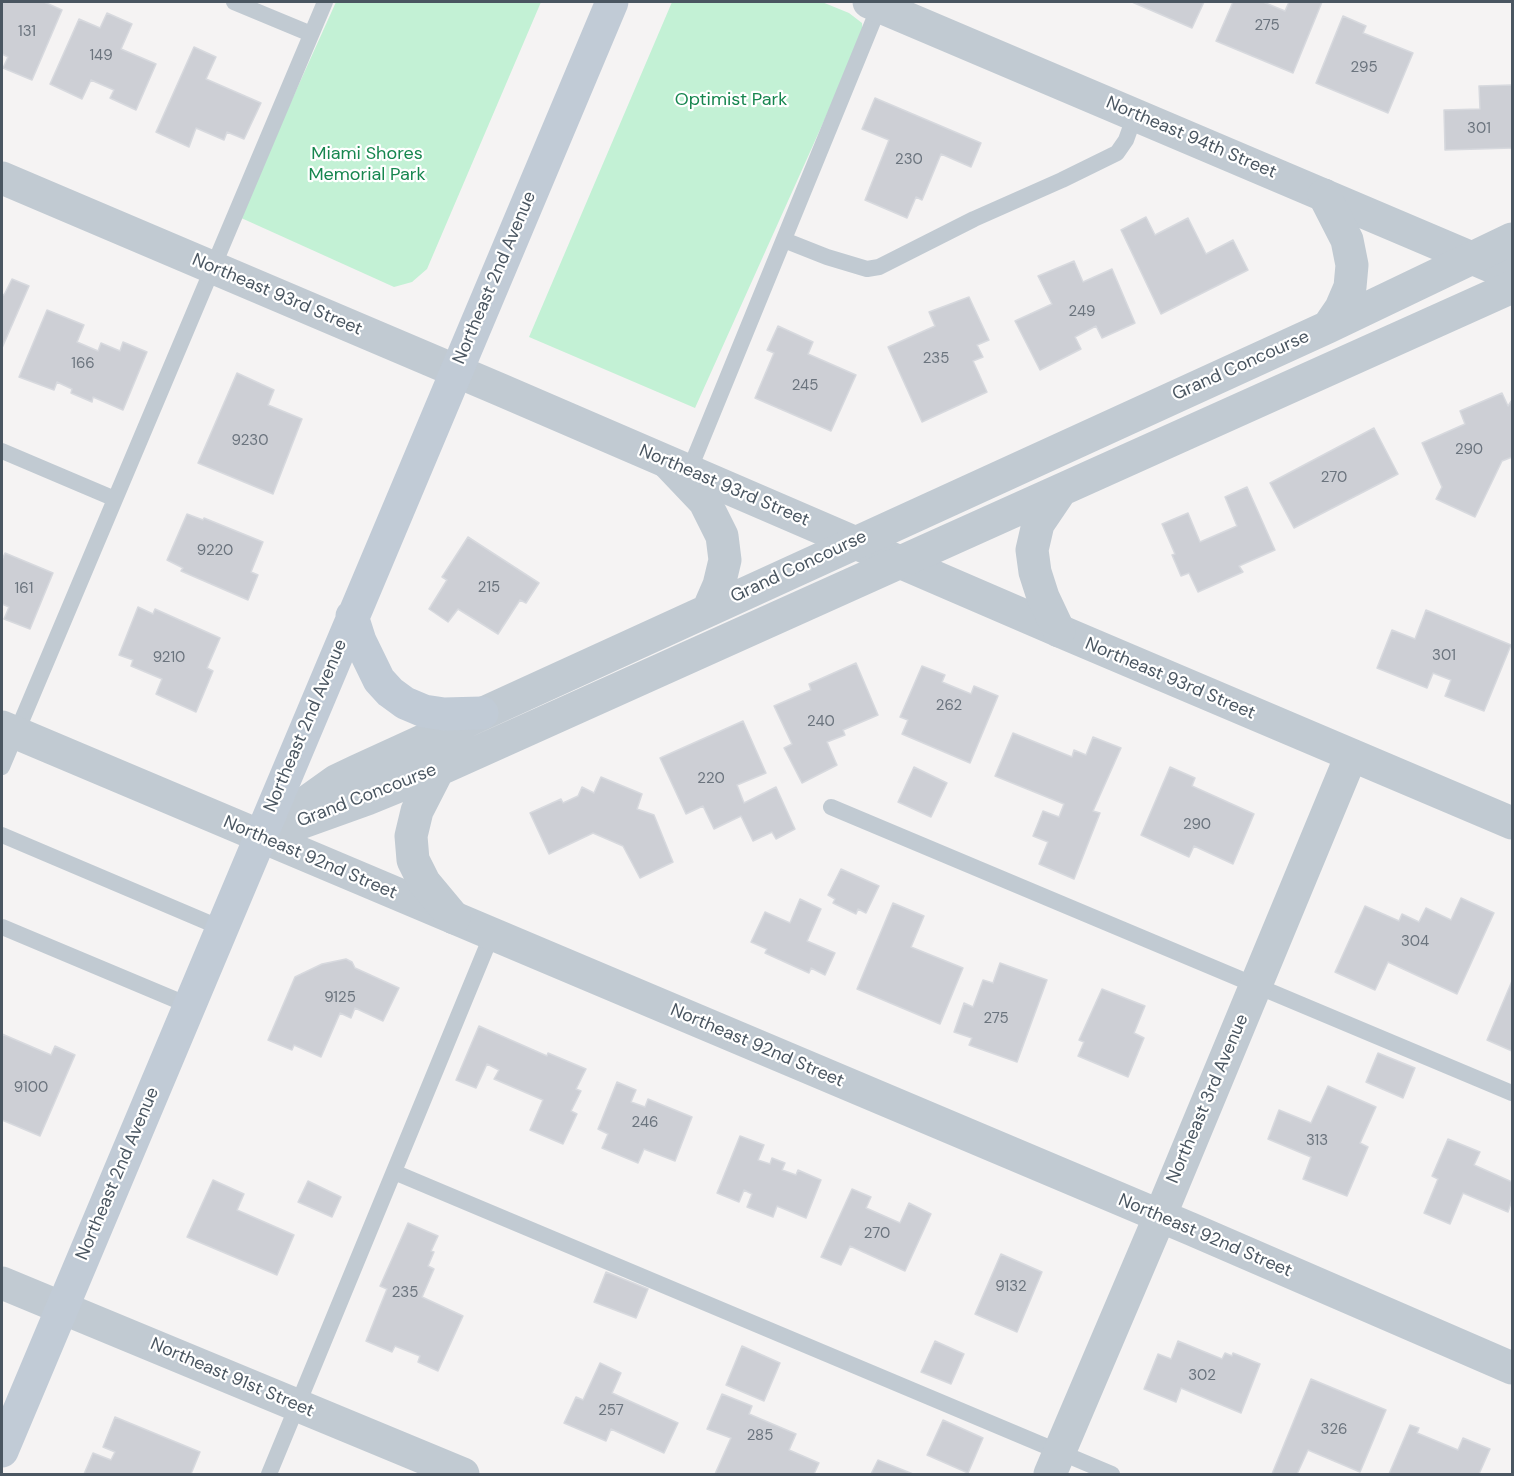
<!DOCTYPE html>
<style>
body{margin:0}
#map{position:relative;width:1514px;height:1476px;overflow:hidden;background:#f5f3f3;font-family:"DM Sans",sans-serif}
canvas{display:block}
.frame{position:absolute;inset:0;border:3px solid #4a5661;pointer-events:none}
</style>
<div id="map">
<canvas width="1514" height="1476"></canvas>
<div class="frame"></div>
</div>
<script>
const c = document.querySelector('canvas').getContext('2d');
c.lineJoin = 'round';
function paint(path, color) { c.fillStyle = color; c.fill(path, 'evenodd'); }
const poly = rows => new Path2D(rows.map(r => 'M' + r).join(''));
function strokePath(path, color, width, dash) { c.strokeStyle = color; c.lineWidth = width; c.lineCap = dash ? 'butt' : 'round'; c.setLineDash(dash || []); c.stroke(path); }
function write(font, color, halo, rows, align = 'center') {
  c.font = font + ' "DM Sans",sans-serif'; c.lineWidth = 4.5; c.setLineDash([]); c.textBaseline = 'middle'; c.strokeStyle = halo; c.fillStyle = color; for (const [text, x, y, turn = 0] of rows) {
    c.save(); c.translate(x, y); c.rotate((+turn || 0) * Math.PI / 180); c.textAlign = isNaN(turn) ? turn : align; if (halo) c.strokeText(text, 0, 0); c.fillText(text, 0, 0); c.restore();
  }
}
paint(poly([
 [336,2,541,2,427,269,412,282,394,287,239,217],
 [672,2,822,2,849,13,862,23,863,34,695,408,529,337]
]), '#c3f1d5');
const building = poly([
 [2,2,44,2,62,10,32,80,3,68,8,57,2,54,2,2],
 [1132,2,1204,2,1192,28,1132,2],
 [1233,2,1263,2,1285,11,1289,2,1322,2,1293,73,1216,41,1233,2],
 [107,13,132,24,121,49,156,64,136,110,110,98,114,90,91,80,82,99,50,84,79,19,100,28,107,13],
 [1343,16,1366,26,1363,33,1413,53,1388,113,1316,83,1343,16],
 [194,47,216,57,206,79,261,103,244,139,227,132,224,140,196,128,189,147,156,132,194,47],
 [1512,85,1512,148,1445,150,1444,110,1480,109,1479,86,1512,85],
 [875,98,981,143,971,167,941,154,922,200,916,197,907,218,865,200,889,140,862,129,875,98],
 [1146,217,1155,235,1188,218,1206,254,1233,240,1248,270,1161,314,1121,230,1146,217],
 [1074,261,1083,282,1112,269,1135,323,1102,338,1096,326,1075,337,1081,349,1040,370,1015,321,1052,304,1038,276,1074,261],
 [12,279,29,286,2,348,2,294,4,295,12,279],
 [969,297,989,340,977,345,983,357,973,361,987,392,922,422,888,347,935,326,929,312,969,297],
 [47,310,84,325,77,342,98,351,101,343,120,351,123,342,147,352,123,410,93,397,92,402,71,393,72,389,57,382,54,390,19,377,47,310],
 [778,326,813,342,808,354,856,375,831,431,755,398,774,353,767,350,778,326],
 [237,373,274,390,268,405,302,419,273,494,198,463,237,373],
 [1502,393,1508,406,1512,400,1512,457,1502,461,1475,517,1436,499,1442,487,1422,443,1465,424,1460,411,1502,393],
 [1374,428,1398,474,1294,528,1270,483,1374,428],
 [1247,487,1275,550,1239,566,1243,572,1198,592,1189,573,1181,576,1172,555,1175,554,1162,524,1188,513,1200,542,1237,526,1225,497,1247,487],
 [187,514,203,520,204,518,263,542,251,572,258,575,248,600,181,571,183,568,167,560,187,514],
 [468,537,539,583,526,603,520,600,498,634,458,609,448,622,429,609,447,580,442,577,468,537],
 [5,553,53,573,30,629,4,619,9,607,2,604,2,560,5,553],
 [138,607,153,614,155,609,220,638,207,668,213,671,196,712,156,694,162,679,131,666,133,660,119,655,138,607],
 [1426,610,1511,645,1484,711,1445,696,1451,680,1433,673,1427,688,1377,668,1392,630,1415,639,1426,610],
 [856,663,878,715,843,730,845,735,827,742,837,765,802,783,784,748,792,744,774,706,811,690,809,684,856,663],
 [922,666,945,675,942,682,971,694,974,686,998,696,970,763,902,734,908,720,900,717,922,666],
 [743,721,766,773,737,785,744,803,776,787,795,829,776,839,772,832,753,841,741,816,714,829,703,806,686,814,660,758,743,721],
 [1013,733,1072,757,1074,750,1086,755,1093,737,1121,748,1093,811,1100,813,1074,879,1039,864,1048,842,1033,836,1043,811,1059,817,1064,804,995,776,1013,733],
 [914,767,947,783,931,817,898,802,914,767],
 [1170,767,1195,778,1192,786,1254,814,1233,864,1194,846,1189,857,1141,835,1170,767],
 [601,777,642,794,637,809,654,815,673,862,640,878,623,846,593,833,549,854,530,813,561,799,563,803,578,796,582,787,594,793,601,777],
 [841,869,879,886,866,913,858,909,856,914,833,903,835,899,828,895,841,869],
 [1461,898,1494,913,1457,994,1388,962,1375,990,1335,972,1365,906,1399,921,1402,914,1419,922,1426,908,1451,920,1461,898],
 [800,899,821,909,807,941,835,953,825,975,811,968,809,973,765,953,767,949,751,942,765,912,790,923,800,899],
 [893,903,924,916,911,947,963,968,940,1024,857,989,893,903],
 [346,959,352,962,355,968,399,988,383,1021,355,1008,351,1018,340,1013,321,1057,294,1045,292,1050,268,1040,295,977,322,964,346,959],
 [1000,963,1047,980,1017,1062,969,1045,972,1038,954,1032,964,1003,973,1007,983,980,993,983,1000,963],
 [1512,981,1512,1051,1487,1040,1512,981],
 [1102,989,1145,1006,1134,1033,1144,1038,1128,1077,1078,1056,1084,1042,1079,1040,1102,989],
 [479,1026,547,1056,548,1053,586,1069,576,1089,581,1091,571,1111,577,1114,563,1144,530,1130,543,1100,494,1079,499,1070,487,1064,476,1088,456,1080,479,1026],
 [2,1034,51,1055,55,1046,75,1055,40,1136,2,1120,2,1034],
 [1378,1053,1415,1068,1403,1098,1366,1082,1378,1053],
 [617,1082,636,1090,631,1102,645,1107,648,1099,692,1117,675,1161,644,1149,638,1163,602,1148,608,1134,598,1129,617,1082],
 [1328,1086,1376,1107,1360,1143,1368,1147,1347,1196,1303,1179,1311,1157,1268,1139,1279,1110,1311,1123,1328,1086],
 [740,1136,764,1145,758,1160,770,1164,772,1158,785,1163,782,1170,796,1175,798,1170,821,1180,806,1218,777,1206,773,1217,747,1207,752,1194,744,1190,739,1202,717,1193,740,1136],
 [1448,1139,1480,1152,1474,1165,1512,1182,1512,1200,1508,1212,1463,1193,1450,1224,1424,1213,1438,1179,1432,1176,1448,1139],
 [213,1180,244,1194,237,1210,294,1235,277,1275,187,1237,213,1180],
 [308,1181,341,1197,332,1217,298,1202,308,1181],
 [852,1189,871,1197,866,1208,900,1223,909,1203,931,1214,905,1271,850,1246,841,1265,821,1257,852,1189],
 [408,1223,438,1236,431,1251,434,1252,428,1266,434,1269,422,1297,463,1316,438,1371,418,1362,420,1356,395,1346,392,1352,366,1341,387,1289,380,1286,408,1223],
 [1001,1254,1042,1272,1017,1332,975,1314,1001,1254],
 [606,1272,648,1289,636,1318,594,1302,606,1272],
 [935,1341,964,1354,951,1384,921,1372,935,1341],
 [1178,1341,1222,1359,1225,1353,1232,1356,1233,1353,1260,1364,1241,1413,1181,1388,1176,1402,1144,1389,1158,1354,1171,1359,1178,1341],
 [742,1346,780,1363,764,1401,726,1385,742,1346],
 [600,1363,621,1373,612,1393,678,1423,664,1453,611,1429,606,1441,564,1423,576,1397,583,1400,600,1363],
 [1311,1379,1386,1410,1360,1472,1308,1450,1297,1474,1272,1474,1311,1379],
 [722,1394,752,1406,749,1414,796,1434,789,1450,819,1463,814,1474,715,1474,731,1438,707,1429,722,1394],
 [115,1417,200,1452,191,1474,84,1474,93,1453,111,1460,115,1452,103,1447,115,1417],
 [943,1420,983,1438,968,1473,927,1455,943,1420],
 [1410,1425,1419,1428,1417,1433,1458,1450,1463,1438,1490,1449,1479,1474,1389,1474,1410,1425],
 [878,1460,913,1474,871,1474,878,1460]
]);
paint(building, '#cdcfd5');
strokePath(building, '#d7d9de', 1.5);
strokePath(poly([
 [234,2,311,34],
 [784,240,827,257,867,269,879,267,974,219,1062,180,1117,153,1126,140,1135,115],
 [2,451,115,499],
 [689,471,881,2],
 [2,767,325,2],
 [831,807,1512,1093],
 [2,835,221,928],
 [2,927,188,1005],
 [394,1172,1112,1474],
 [269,1474,492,934]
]), '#c1cad2', 16);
strokePath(poly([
 [869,2,1512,275],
 [2,178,501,390,1069,635,1512,823],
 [2,727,1191,1229,1512,1368],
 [2,1283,463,1474],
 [1050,1474,1160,1216,1351,756]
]), '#c1cad2', 33);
strokePath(poly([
 [1324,195,1347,240,1352,265,1350,287,1341,308,1328,327],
 [667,462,705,502,722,536,725,560,719,585,709,608],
 [1059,631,1043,597,1035,572,1032,550,1038,524,1061,490],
 [438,770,417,811,411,836,413,860,424,882,454,918],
 [289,827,367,799,438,770,1512,287],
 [259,836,336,781,357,771,1328,327,1512,239]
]), '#c1cad2', 33);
strokePath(poly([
 [352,616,360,641,379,680,390,692,405,703,424,711,444,714,482,713],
 [2,1451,612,2]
]), '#c1cbd6', 33);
write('15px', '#6b747e', null, [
 ["275",1267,26],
 ["131",27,32],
 ["149",101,56],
 ["295",1364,68],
 ["301",1479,129],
 ["230",909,160],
 ["249",1082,312],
 ["235",936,359],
 ["166",83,364],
 ["245",805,386],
 ["9230",250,441],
 ["290",1469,450],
 ["270",1334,478],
 ["9220",215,551],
 ["215",489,588],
 ["161",24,589],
 ["301",1444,656],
 ["9210",169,658],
 ["262",949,706],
 ["240",821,722],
 ["220",711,779],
 ["290",1197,825],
 ["304",1415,942],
 ["9125",340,998],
 ["275",996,1019],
 ["9100",31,1088],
 ["246",645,1123],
 ["313",1317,1141],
 ["270",877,1234],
 ["9132",1011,1287],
 ["235",405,1293],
 ["302",1202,1376],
 ["257",611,1411],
 ["326",1334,1430],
 ["285",760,1436]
]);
write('18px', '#17864f', '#fff', [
 ["Optimist Park",731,100],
 ["Miami Shores",367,154],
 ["Memorial Park",367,175]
]);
write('18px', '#4a5661', '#fff', [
 ["Northeast 94th Street",1191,138,23],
 ["Northeast 2nd Avenue",495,278,-67],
 ["Northeast 93rd Street",277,295,23],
 ["Grand Concourse",1241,366,-24],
 ["Northeast 93rd Street",724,486,23],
 ["Grand Concourse",799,567,-25],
 ["Northeast 93rd Street",1170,679,23],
 ["Northeast 2nd Avenue",306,726,-67],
 ["Grand Concourse",367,796,-21],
 ["Northeast 92nd Street",310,858,23],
 ["Northeast 92nd Street",757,1046,23],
 ["Northeast 3rd Avenue",1208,1099,-67],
 ["Northeast 2nd Avenue",118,1174,-67],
 ["Northeast 92nd Street",1205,1236,23],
 ["Northeast 91st Street",232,1378,23]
]);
</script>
